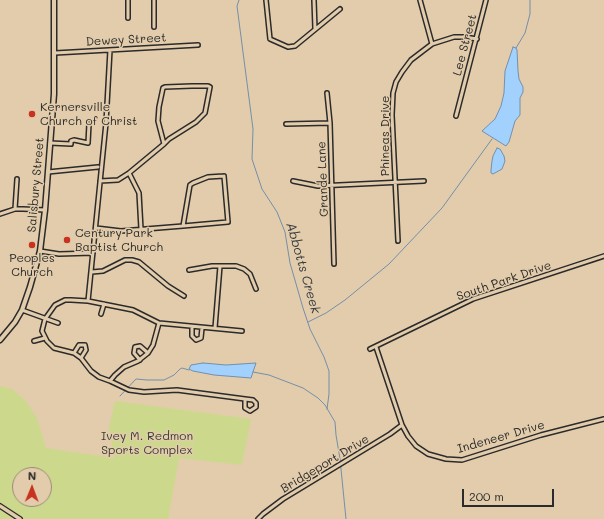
<!DOCTYPE html>
<style>
body{margin:0}
#map{position:relative;width:604px;height:519px;overflow:hidden;background:#e2ccab;font-family:Mali,sans-serif}
canvas{display:block}
.north{position:absolute;left:12px;top:467px;width:40px;height:40px;box-sizing:border-box;background:#e2ccab;border:1px solid #998c78;border-radius:50%;rotate:1deg;font-size:11px;font-weight:700;line-height:16px;text-align:center;color:#2b2b2b}
.north::after{content:'';display:block;margin:auto;width:14px;height:18px;background:#c8321e;clip-path:polygon(50% 0,100% 100%,50% 72%,0 100%)}
.scale{position:absolute;left:462px;top:489px;width:92px;height:18px;box-sizing:border-box;border:2px solid #2b2b2b;border-top:0;padding-left:5px;font-size:12px;line-height:14px;white-space:nowrap;color:#2b2b2b;-webkit-text-stroke:3px #e2ccab;paint-order:stroke}
</style>
<div id="map">
<canvas width="604" height="519"></canvas>
<div class="north">N</div>
<div class="scale">200 m</div>
</div>
<script>
const c = document.querySelector('canvas').getContext('2d');
c.lineJoin = 'round';
function paint(path, color) { c.fillStyle = color; c.fill(path, 'evenodd'); }
const poly = rows => new Path2D(rows.map(r => 'M' + r).join(''));
function strokePath(path, color, width, dash) { c.strokeStyle = color; c.lineWidth = width; c.lineCap = dash ? 'butt' : 'round'; c.setLineDash(dash || []); c.stroke(path); }
function write(font, color, halo, rows, align = 'center') {
  c.font = font + ' Mali,sans-serif'; c.lineWidth = 3; c.setLineDash([]); c.textBaseline = 'middle'; c.strokeStyle = halo; c.fillStyle = color; for (const [text, x, y, turn = 0] of rows) {
    c.save(); c.translate(x, y); c.rotate((+turn || 0) * Math.PI / 180); c.textAlign = isNaN(turn) ? turn : align; if (halo) c.strokeText(text, 0, 0); c.fillText(text, 0, 0); c.restore();
  }
}
paint(poly([
 [0,386,12,389,25,400,37,418,46,448,114,458,109,428,115,401,251,419,242,465,179,458,168,519,0,519],
 [20,475,44,475,44,499,20,499]
]), '#ccd98c');
const water = poly([
 [513,47,516,48,517,50,518,71,519,79,523,87,523,92,520,98,520,115,515,121,509,142,506,146,482,131,495,119,501,106,504,93,505,71,513,47],
 [497,148,500,149,504,156,505,161,502,169,493,174,491,173,491,170,492,161,493,156,497,148],
 [203,363,226,365,256,363,251,378,214,375,193,371,189,369,191,365,203,363]
]);
paint(water, '#a3d1fe');
strokePath(water, '#738faa', 1);
strokePath(poly([
 [239,0,237,6,253,129,252,159,262,189,277,212,285,232,290,263,303,308,310,329,324,357,329,371,329,394,327,409],
 [516,48,525,33,530,14,530,0],
 [308,322,326,313,345,300,389,264,442,208,492,139],
 [253,372,269,375,303,388,318,398,325,405,335,422,336,435,340,459,346,519],
 [120,396,136,379,147,380,164,380,174,375,180,369,182,368,189,370]
]), '#738faa', 1);
const minor = poly([
 [266,0,270,39,288,47,295,46,340,9],
 [314,0,315,29],
 [420,0,432,44],
 [128,18,128,0],
 [154,27,154,0],
 [55,53,198,45],
 [192,86,208,86,210,87,205,113,196,122,169,139,164,144,158,121,159,107,163,88,165,87,192,86],
 [327,93,330,123,334,264],
 [456,116,486,0],
 [286,124,330,123],
 [50,143,71,144,71,141,74,140,88,143,89,124],
 [48,172,98,167],
 [129,173,139,193,141,229],
 [224,176,228,222,183,226,190,185,193,183,208,177,224,176],
 [100,181,118,180,129,173,164,144],
 [293,181,318,186,424,181],
 [15,209,17,179],
 [0,214,15,209,23,209,45,210],
 [96,228,121,231,183,226],
 [398,241,392,115,393,93,396,82,402,72,411,60,432,44,454,37,465,37,477,39],
 [40,251,59,254,93,253],
 [189,270,212,266,236,266,244,269,250,274,256,289],
 [92,272,103,271,125,260,132,260,139,262,168,286,184,296],
 [88,301,106,123,110,50],
 [22,310,58,323],
 [101,314,104,304],
 [192,327,192,336,196,340,201,338,202,328],
 [215,328,220,266],
 [242,331,159,323,133,310,88,301,71,300,65,300,55,305,45,319,42,331,47,341,54,348,74,353,81,358,91,371,99,377,110,381,129,390,144,392,177,390,245,399,253,400,256,403,256,407,250,411,245,408,245,399],
 [34,341,45,338],
 [376,347,402,425,408,436,416,446,428,454,446,459,462,460,541,435,604,419],
 [370,349,473,299,604,256],
 [74,353,79,345,85,345,86,350,81,358],
 [140,360,134,353,135,347,140,346,148,353],
 [110,381,115,375,124,367,138,361,148,353,153,345,159,323],
 [258,519,263,514,283,499,390,434,402,425]
]);
const tertiary = poly([
 [0,506,20,519]
]);
const secondary = poly([
 [0,340,15,322,22,310,30,287,40,251,45,210,54,94,54,0]
]);
strokePath(minor, '#2b2b2b', 6);
strokePath(tertiary, '#2b2b2b', 6);
strokePath(secondary, '#2b2b2b', 7);
strokePath(minor, '#e2ccab', 3);
strokePath(tertiary, '#e2ccab', 3.5);
strokePath(secondary, '#e2ccab', 4);
for (const [x, y, r, color] of [
 [32,114,4,"#c8321e"],
 [67,240,4,"#c8321e"],
 [32,245,4,"#c8321e"]
]) { const dot = new Path2D(); dot.arc(x, y, r, 0, 2 * Math.PI); c.fillStyle = color; c.fill(dot); strokePath(dot, '#e2ccab', 1.5); }
write('12px', '#2b2b2b', '#e2ccab', [
 ["Dewey Street",126,40,-3],
 ["Lee Street",465,45,-75],
 ["Phineas Drive",385,136,-90],
 ["Grande Lane",323,179,-92],
 ["Salisbury Street",36,185,-85],
 ["South Park Drive",504,281,-19],
 ["Indeneer Drive",501,437,-16],
 ["Bridgeport Drive",325,464,-31]
]);
write('12px', '#2b2b2b', '#e2ccab', [
 ["Kernersville",40,107],
 ["Church of Christ",40,121],
 ["Century Park",75,233],
 ["Baptist Church",75,247],
 ["Peoples",32,258,"center"],
 ["Church",32,272,"center"]
], 'left');
write('12px', '#3b3c35', '#e2ccab', [
 ["Ivey M. Redmon",147,436],
 ["Sports Complex",147,450]
]);
write('italic 13px', '#373c40', '#e2ccab', [
 ["Abbotts Creek",303,268,74]
]);
</script>
